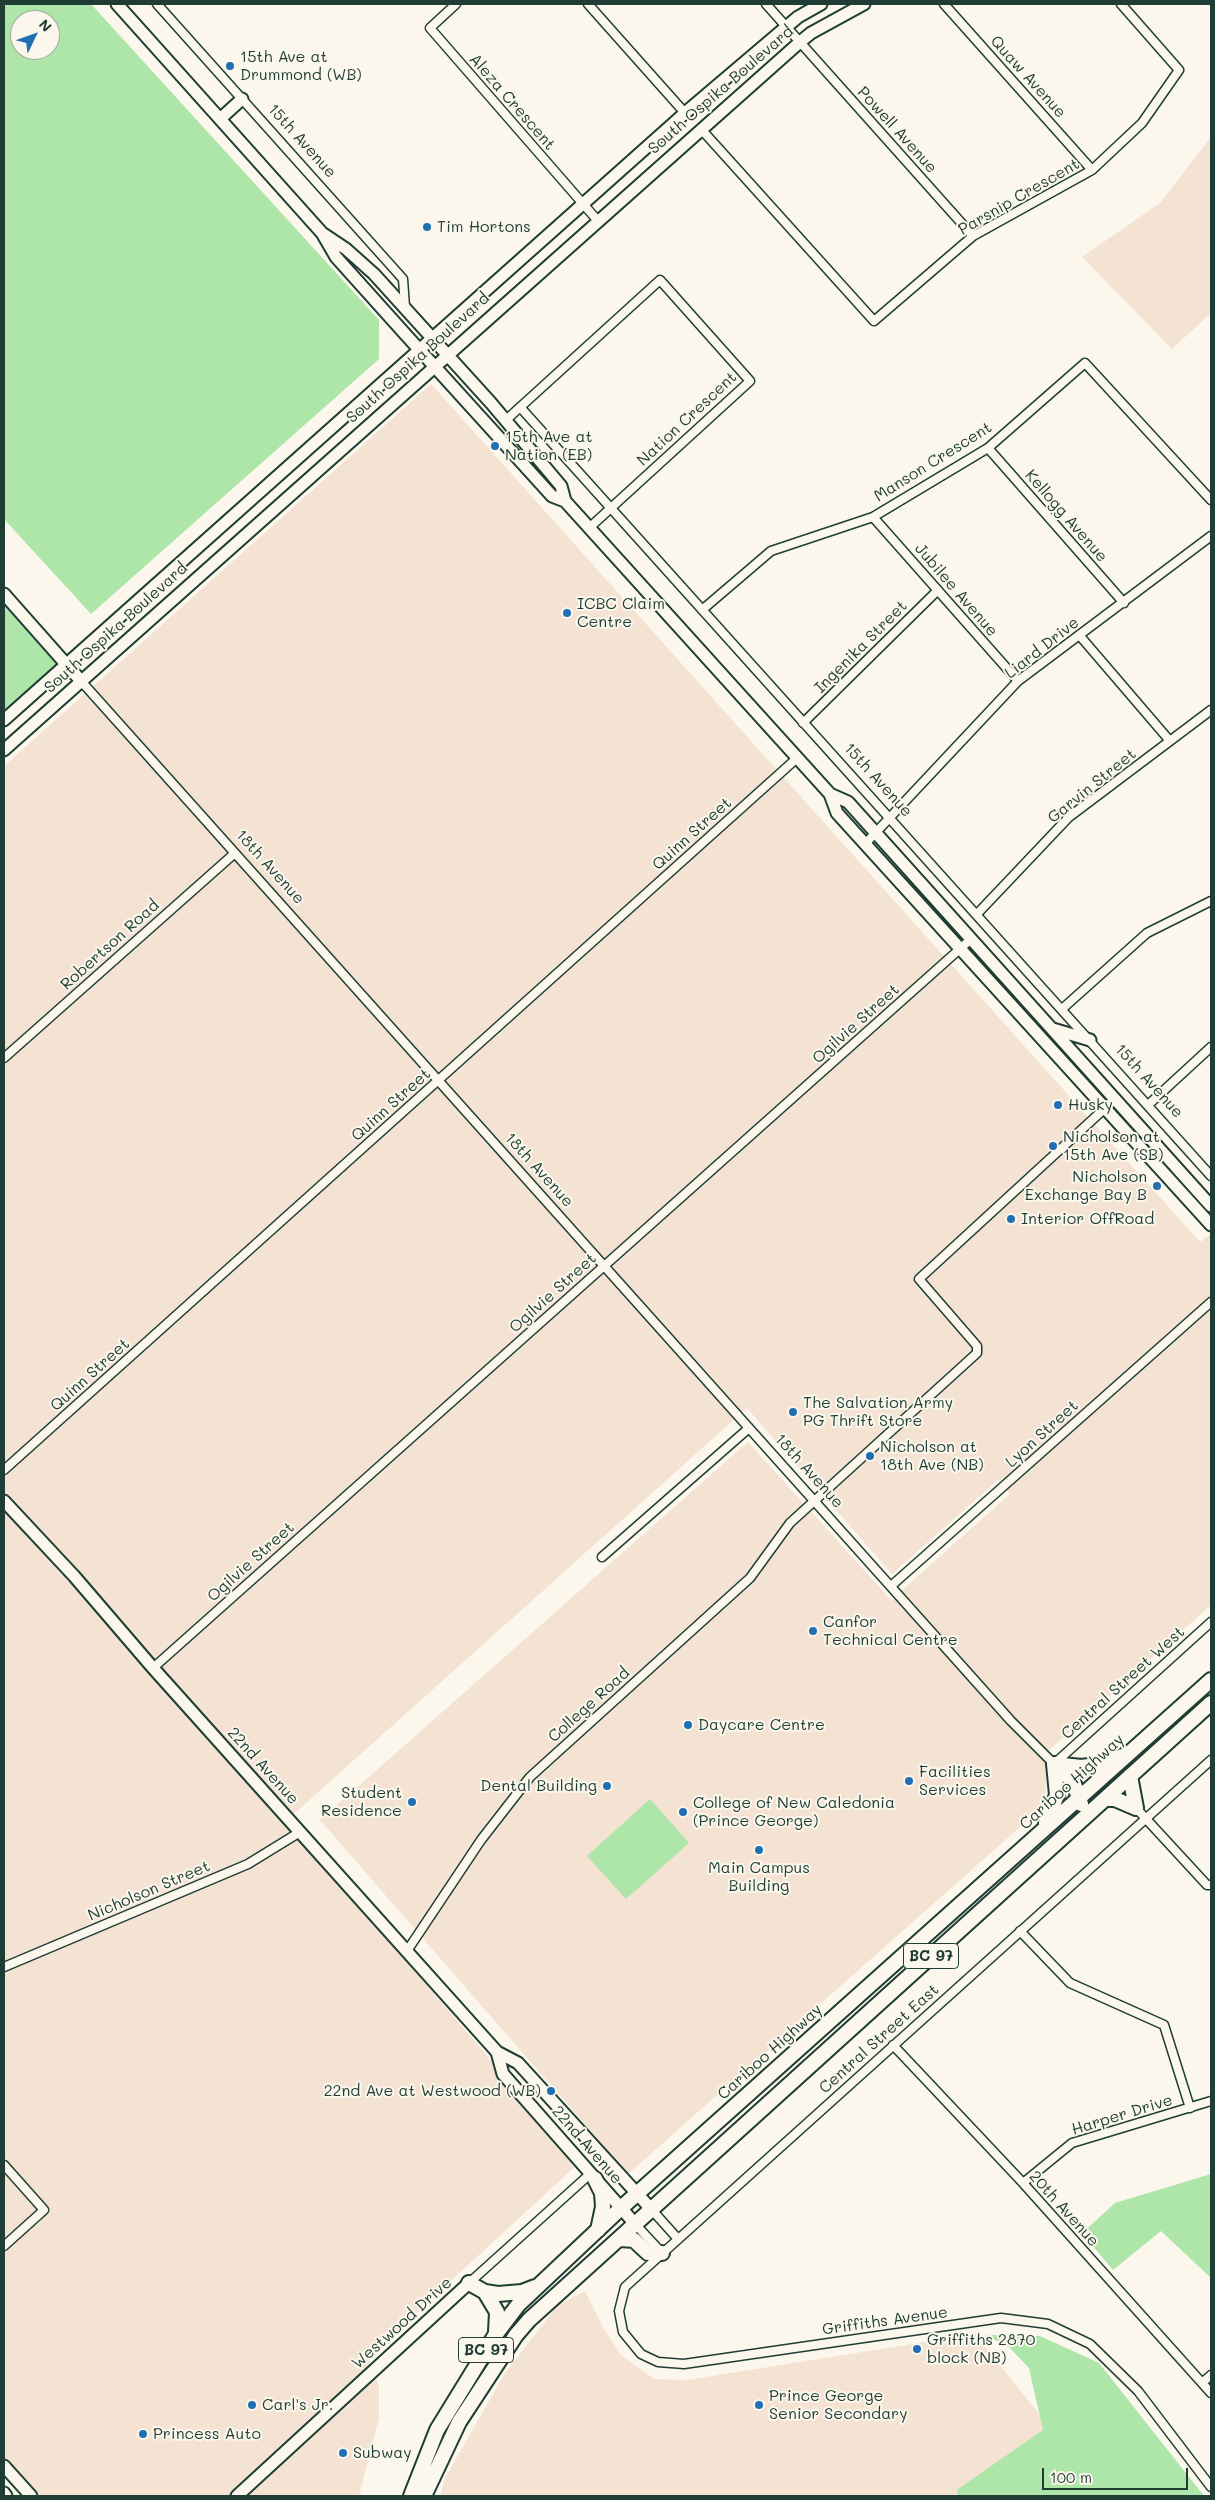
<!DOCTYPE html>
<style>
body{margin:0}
#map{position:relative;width:1215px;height:2500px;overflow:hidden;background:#fbf7ec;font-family:Mali,sans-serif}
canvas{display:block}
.frame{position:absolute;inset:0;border:5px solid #1f3d34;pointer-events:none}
.north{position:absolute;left:10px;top:10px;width:50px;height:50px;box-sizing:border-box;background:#fbf7ec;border:1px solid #a3ada2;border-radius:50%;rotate:48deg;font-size:14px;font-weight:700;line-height:20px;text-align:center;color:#1f3d34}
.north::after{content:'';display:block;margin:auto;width:18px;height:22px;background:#1f6fb2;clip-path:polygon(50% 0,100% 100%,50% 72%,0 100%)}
.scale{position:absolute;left:1042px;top:2468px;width:146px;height:22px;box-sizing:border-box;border:2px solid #1f3d34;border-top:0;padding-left:6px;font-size:15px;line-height:18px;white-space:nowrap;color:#1f3d34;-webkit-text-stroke:4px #fbf7ec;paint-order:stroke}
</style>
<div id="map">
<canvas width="1215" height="2500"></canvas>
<div class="frame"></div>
<div class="north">N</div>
<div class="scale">100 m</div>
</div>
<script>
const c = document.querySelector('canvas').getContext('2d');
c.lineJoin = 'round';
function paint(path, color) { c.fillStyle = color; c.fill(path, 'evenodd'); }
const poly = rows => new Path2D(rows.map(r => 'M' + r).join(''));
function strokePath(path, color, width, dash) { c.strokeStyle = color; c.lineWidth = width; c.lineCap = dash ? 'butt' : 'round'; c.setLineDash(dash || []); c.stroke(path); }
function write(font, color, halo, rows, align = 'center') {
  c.font = font + ' Mali,sans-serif'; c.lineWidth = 4; c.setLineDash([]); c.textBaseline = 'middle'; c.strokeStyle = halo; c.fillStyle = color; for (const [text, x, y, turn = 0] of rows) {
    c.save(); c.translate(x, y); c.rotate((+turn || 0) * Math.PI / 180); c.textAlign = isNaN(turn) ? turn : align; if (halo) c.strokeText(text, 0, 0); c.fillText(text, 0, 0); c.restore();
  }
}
paint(poly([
 [1211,137,1211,313,1172,349,1082,257,1160,203],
 [431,384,1200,1242,1211,1234,1211,1605,1047,1752,1045,1805,628,2174,320,1820,748,1442,891,1600,1010,1494,998,1480,892,1574,747,1408,286,1821,579,2163,368,2357,379,2386,379,2418,359,2496,39,2496,4,2457,4,766],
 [585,2291,604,2329,621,2355,654,2379,687,2380,975,2334,1052,2430,966,2496,440,2496,445,2478,505,2373,558,2305]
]), '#f4e3d2');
paint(poly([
 [4,4,91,4,379,320,379,359,91,614,4,519],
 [20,20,50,20,50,50,20,50],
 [4,596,65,664,4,719],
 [650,1799,689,1843,626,1899,587,1856],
 [1211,2174,1211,2278,1161,2231,1113,2270,1082,2233,1115,2203],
 [986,2335,1040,2336,1099,2363,1204,2496,957,2496,958,2489,1043,2430,1029,2368,1010,2348]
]), '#aee5a8');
const street = poly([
 [157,4,403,279,405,307],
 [456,4,430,28,598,221],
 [588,4,685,113],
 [766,4,973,236],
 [944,4,1092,170],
 [701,129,874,321,973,236,1092,170,1142,123,1179,70,1121,4],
 [520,407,1211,1176],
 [506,420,660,280,750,381,589,528],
 [988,448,1124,603],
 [873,517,1018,681],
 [702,610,771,551,873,517,988,448,1085,363,1211,500],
 [1080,636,1170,741],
 [81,681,1011,1721,1054,1764,1211,1622],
 [803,723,938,590],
 [865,844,1018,681,1211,536],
 [977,914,1069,817,1211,710],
 [1062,1009,1147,933,1211,901],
 [4,1058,235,853],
 [1148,1105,1211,1047],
 [4,1470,796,759],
 [602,1557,749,1428],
 [891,1586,1211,1302],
 [153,1668,971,939],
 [1211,1760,625,2287,619,2311,623,2332,641,2354,658,2362,684,2364,1001,2318,1048,2324,1090,2344,1138,2391,1211,2487],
 [1136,1808,1207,1885,1211,1885],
 [1020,1931,1070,1983,1164,2025,1190,2108],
 [407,1951,481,1840,530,1777,750,1578,790,1523,977,1353,977,1346,919,1279,1115,1099],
 [4,1967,248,1864,300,1832],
 [893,2045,1023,2183,1211,2393],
 [4,2165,44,2210,4,2246],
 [1023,2183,1072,2143,1211,2101],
 [652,2210,678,2239],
 [636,2225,662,2253],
 [469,2283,590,2174],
 [1202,2383,1211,2375]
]);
const secondary = poly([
 [117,4,322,233,336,257,406,335,552,496,565,501],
 [220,119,242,99],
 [322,233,346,249,374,274,491,403,561,486,565,501,830,794,837,813,1211,1225],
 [4,594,81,681],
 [4,720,685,113,798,17,821,4],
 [4,750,800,42,811,33,864,4],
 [830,794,848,802,1211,1206],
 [1053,1029,1090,1040],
 [4,1501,74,1576,153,1668,497,2052,518,2063,652,2210],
 [497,2052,503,2074,636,2225],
 [4,2466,31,2496],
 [4,2493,6,2496],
 [237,2496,469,2283]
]);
const highway = poly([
 [1054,1764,1081,1767,1097,1765,1122,1756],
 [1055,1765,1073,1781,1081,1804],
 [1130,1776,1136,1808],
 [1105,1799,1115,1799,1136,1808],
 [1046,1823,1057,1795,1054,1764],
 [595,2179,602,2193,603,2207,598,2230],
 [620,2239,634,2240,648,2253,662,2253],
 [469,2283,485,2292,498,2294,522,2292,535,2287],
 [485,2292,497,2312,496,2332],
 [411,2496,437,2430,496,2334,518,2305,621,2208,1211,1680],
 [424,2496,459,2422,516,2335,529,2320,1211,1703]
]);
strokePath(street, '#1f3d34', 11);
strokePath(secondary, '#1f3d34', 15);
strokePath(highway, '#1f3d34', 18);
strokePath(street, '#fbf7ec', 8);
strokePath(secondary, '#fbf7ec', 11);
strokePath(highway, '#fbf7ec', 14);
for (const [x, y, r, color] of [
 [230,66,5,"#1f6fb2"],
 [427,227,5,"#1f6fb2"],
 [495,446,5,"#1f6fb2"],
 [567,613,5,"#1f6fb2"],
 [1058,1105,5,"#1f6fb2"],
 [1053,1146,5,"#1f6fb2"],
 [1157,1186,5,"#1f6fb2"],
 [1011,1219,5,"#1f6fb2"],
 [793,1412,5,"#1f6fb2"],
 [870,1456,5,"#1f6fb2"],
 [813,1631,5,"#1f6fb2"],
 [688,1725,5,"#1f6fb2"],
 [909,1781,5,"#1f6fb2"],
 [607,1786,5,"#1f6fb2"],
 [412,1802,5,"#1f6fb2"],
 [683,1812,5,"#1f6fb2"],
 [759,1850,5,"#1f6fb2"],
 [551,2091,5,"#1f6fb2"],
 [917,2349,5,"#1f6fb2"],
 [252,2405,5,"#1f6fb2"],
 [759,2405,5,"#1f6fb2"],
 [143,2434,5,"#1f6fb2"],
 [343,2453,5,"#1f6fb2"]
]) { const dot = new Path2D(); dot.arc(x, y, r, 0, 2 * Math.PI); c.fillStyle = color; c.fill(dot); strokePath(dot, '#fbf7ec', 2); }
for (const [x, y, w] of [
 [931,1956,55],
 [486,2350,55]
]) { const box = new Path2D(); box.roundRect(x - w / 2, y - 12.5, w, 25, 4); c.fillStyle = '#fbf7ec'; c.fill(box); strokePath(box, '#1f3d34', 1); }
write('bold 15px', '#1f3d34', null, [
 ["BC 97",931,1956],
 ["BC 97",486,2350]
]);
write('16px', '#1f3d34', '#fbf7ec', [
 ["15th Ave at",240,57],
 ["Drummond (WB)",240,75],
 ["Tim Hortons",437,227],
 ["15th Ave at",505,437],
 ["Nation (EB)",505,455],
 ["ICBC Claim",577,604],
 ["Centre",577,622],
 ["Husky",1068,1105],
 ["Nicholson at",1063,1137],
 ["15th Ave (SB)",1063,1155],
 ["Nicholson",1147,1177,"right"],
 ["Exchange Bay B",1147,1195,"right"],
 ["Interior OffRoad",1021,1219],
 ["The Salvation Army",803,1403],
 ["PG Thrift Store",803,1421],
 ["Nicholson at",880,1447],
 ["18th Ave (NB)",880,1465],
 ["Canfor",823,1622],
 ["Technical Centre",823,1640],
 ["Daycare Centre",698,1725],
 ["Facilities",919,1772],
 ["Services",919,1790],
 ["Dental Building",597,1786,"right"],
 ["Student",402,1793,"right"],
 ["Residence",402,1811,"right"],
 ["College of New Caledonia",693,1803],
 ["(Prince George)",693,1821],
 ["Main Campus",759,1868,"center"],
 ["Building",759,1886,"center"],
 ["22nd Ave at Westwood (WB)",541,2091,"right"],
 ["Griffiths 2870",927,2340],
 ["block (NB)",927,2358],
 ["Prince George",769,2396],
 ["Senior Secondary",769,2414],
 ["Carl's Jr.",262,2405],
 ["Princess Auto",153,2434],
 ["Subway",353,2453]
], 'left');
write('16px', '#1f3d34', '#fbf7ec', [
 ["Quaw Avenue",1028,77,48],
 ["South Ospika Boulevard",721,90,-41],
 ["Aleza Crescent",512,102,49],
 ["Powell Avenue",897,130,48],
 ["15th Avenue",302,141,48],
 ["Parsnip Crescent",1019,197,-30],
 ["South Ospika Boulevard",418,358,-42],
 ["Nation Crescent",687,419,-43],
 ["Manson Crescent",933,462,-32],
 ["Kellogg Avenue",1066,516,49],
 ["Jubilee Avenue",956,590,49],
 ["South Ospika Boulevard",116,628,-42],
 ["Ingenika Street",861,647,-45],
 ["Liard Drive",1042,648,-38],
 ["15th Avenue",878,780,48],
 ["Garvin Street",1092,786,-39],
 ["Quinn Street",692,834,-42],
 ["18th Avenue",270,867,48],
 ["Robertson Road",110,945,-42],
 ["Ogilvie Street",856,1024,-42],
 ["15th Avenue",1149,1081,48],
 ["Quinn Street",391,1105,-42],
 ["18th Avenue",539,1170,48],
 ["Ogilvie Street",553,1293,-42],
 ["Quinn Street",90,1375,-42],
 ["Lyon Street",1042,1434,-42],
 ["18th Avenue",809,1471,48],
 ["Ogilvie Street",251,1562,-42],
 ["Central Street West",1123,1683,-42],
 ["College Road",589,1705,-42],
 ["22nd Avenue",263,1766,48],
 ["Cariboo Highway",1072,1782,-42],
 ["Nicholson Street",149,1891,-23],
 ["Central Street East",879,2039,-42],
 ["Cariboo Highway",770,2052,-42],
 ["Harper Drive",1122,2115,-17],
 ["22nd Avenue",587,2145,49],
 ["20th Avenue",1064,2209,48],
 ["Griffiths Avenue",885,2321,-8],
 ["Westwood Drive",402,2323,-42]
]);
</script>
